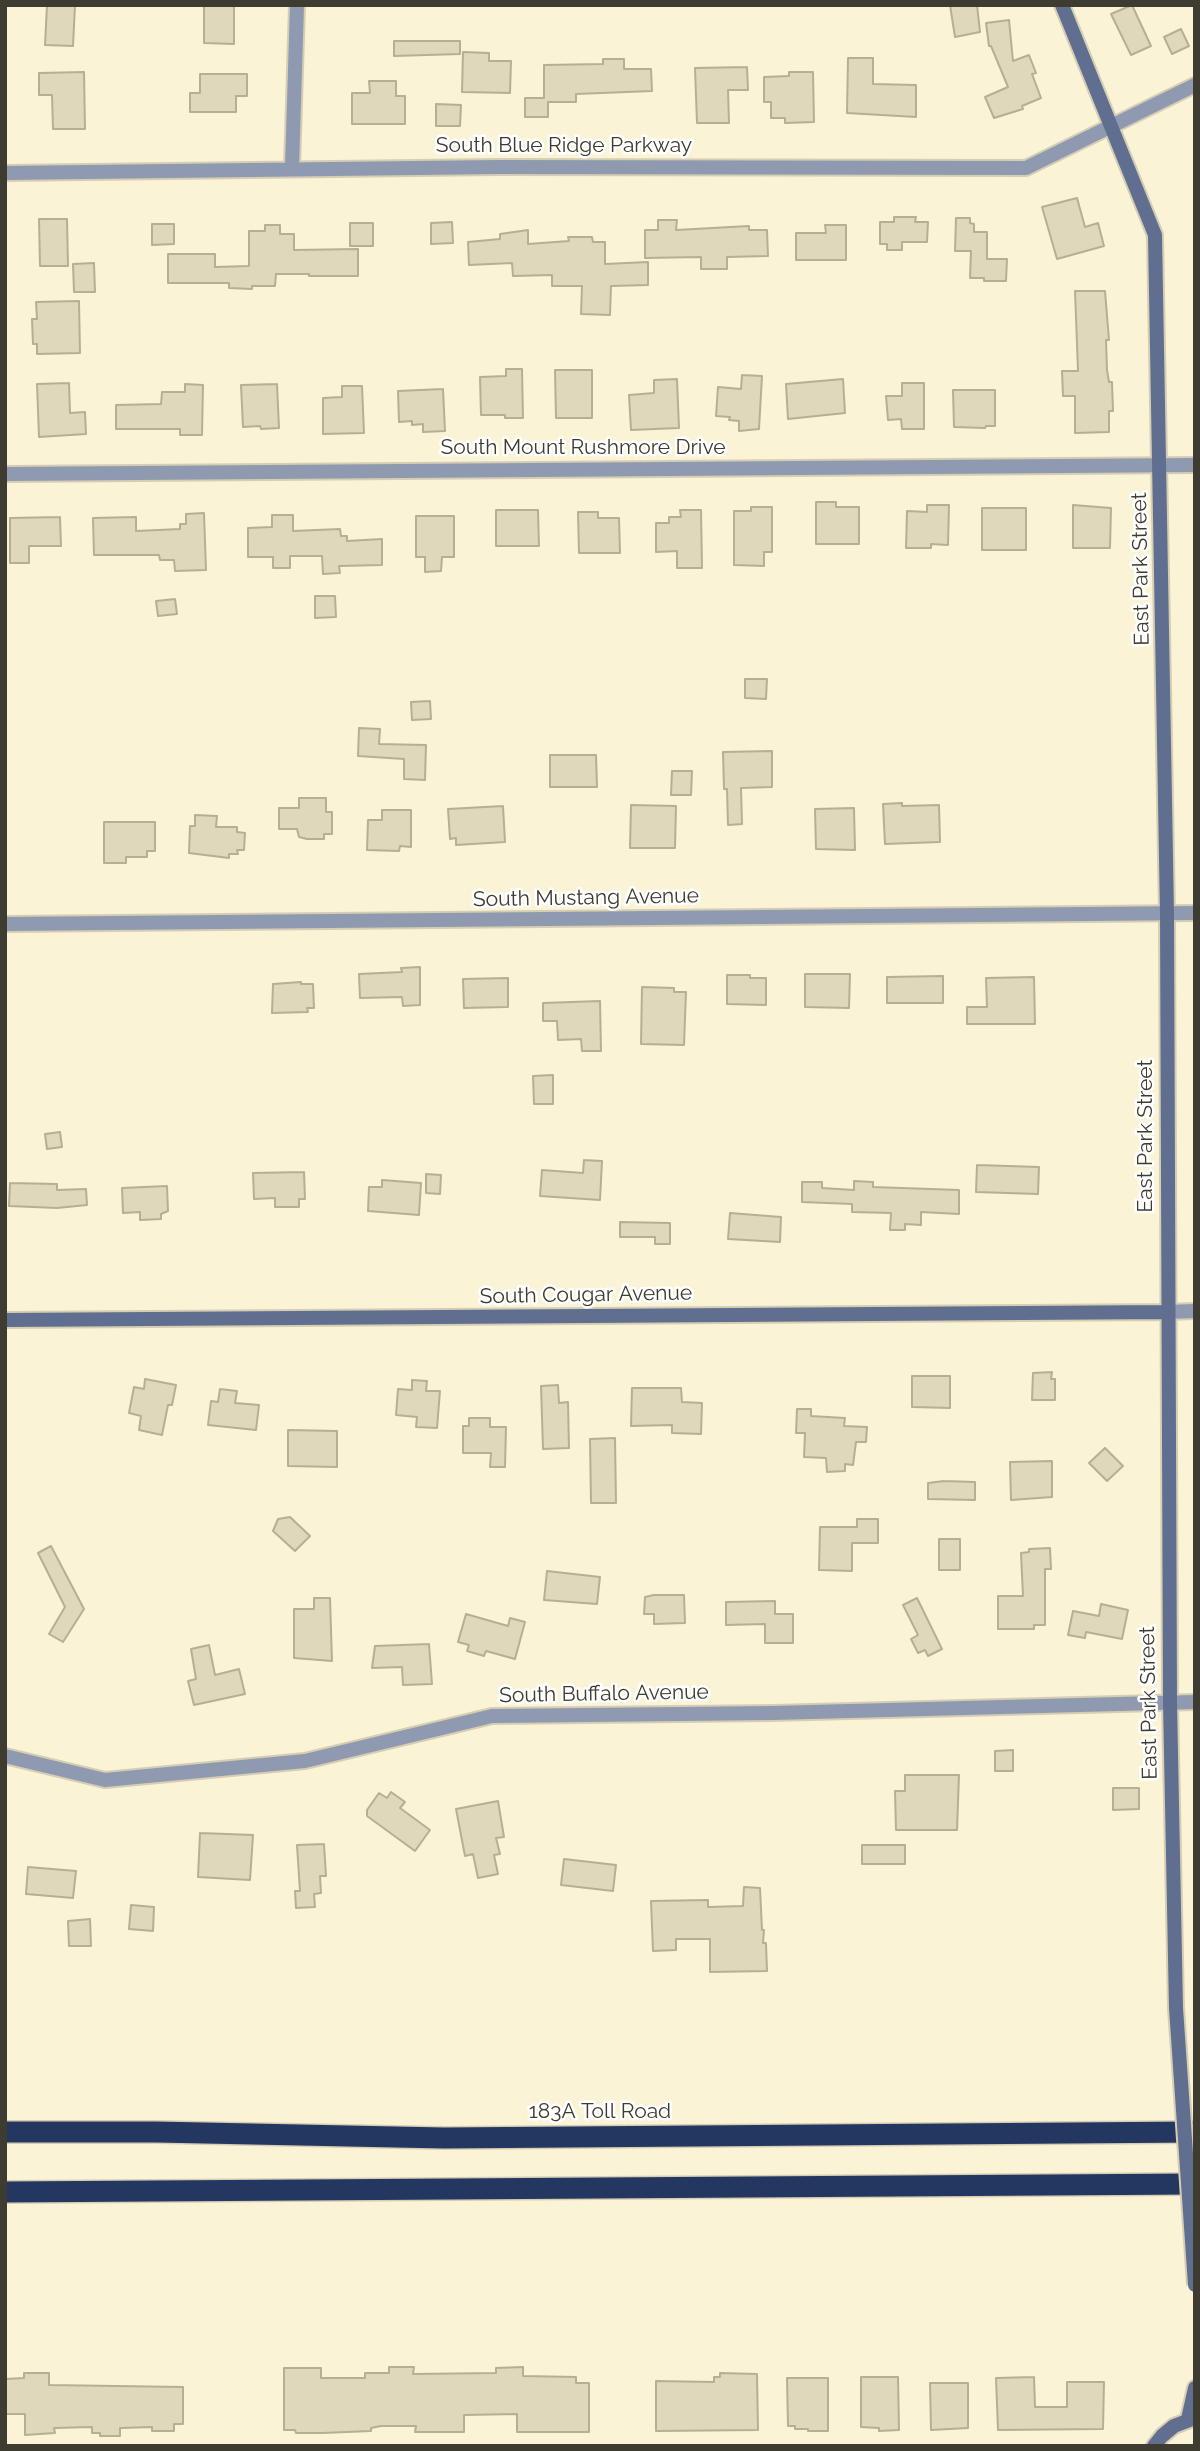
<!DOCTYPE html>
<style>
body{margin:0}
#map{position:relative;width:1200px;height:2451px;overflow:hidden;background:#fbf3d6;font-family:Raleway,sans-serif}
canvas{display:block}
.frame{position:absolute;inset:0;border:7px solid #3e3b30;pointer-events:none}
</style>
<div id="map">
<canvas width="1200" height="2451"></canvas>
<div class="frame"></div>
</div>
<script>
const c = document.querySelector('canvas').getContext('2d');
c.lineJoin = 'round';
function paint(path, color) { c.fillStyle = color; c.fill(path, 'evenodd'); }
const poly = rows => new Path2D(rows.map(r => 'M' + r).join(''));
function strokePath(path, color, width, dash) { c.strokeStyle = color; c.lineWidth = width; c.lineCap = dash ? 'butt' : 'round'; c.setLineDash(dash || []); c.stroke(path); }
function write(font, color, halo, rows, align = 'center') {
  c.font = font + ' Raleway,sans-serif'; c.lineWidth = 5; c.setLineDash([]); c.textBaseline = 'middle'; c.strokeStyle = halo; c.fillStyle = color; for (const [text, x, y, turn = 0] of rows) {
    c.save(); c.translate(x, y); c.rotate((+turn || 0) * Math.PI / 180); c.textAlign = isNaN(turn) ? turn : align; if (halo) c.strokeText(text, 0, 0); c.fillText(text, 0, 0); c.restore();
  }
}
const building = poly([
 [47,5,75,5,73,46,45,45,47,5],
 [204,5,234,5,234,44,204,43,204,5],
 [950,5,977,5,980,32,955,37,950,5],
 [1132,5,1151,46,1131,55,1111,14,1132,5],
 [1009,20,1013,61,1029,55,1036,73,1032,74,1041,98,1022,106,1023,109,994,118,985,97,1008,87,991,46,989,46,986,23,1009,20],
 [1181,29,1189,46,1172,54,1164,37,1181,29],
 [394,41,460,41,460,54,394,56,394,41],
 [463,52,489,53,489,61,511,61,510,93,462,92,463,52],
 [848,58,873,58,873,84,916,85,916,117,847,113,848,58],
 [603,59,624,59,624,69,651,69,652,91,576,94,576,102,548,102,548,117,525,117,525,98,544,98,544,65,603,64,603,59],
 [747,67,748,90,728,90,729,123,697,123,695,68,747,67],
 [84,72,85,129,53,129,52,95,39,95,39,73,84,72],
 [789,72,813,72,814,122,785,123,785,118,771,118,771,102,764,102,764,77,789,76,789,72],
 [200,74,247,74,247,96,236,96,236,112,190,112,190,93,200,93,200,74],
 [369,81,396,81,396,96,405,96,405,124,352,124,352,93,370,93,369,81],
 [436,104,461,105,460,126,436,126,436,104],
 [1077,198,1085,227,1098,223,1104,246,1057,259,1042,207,1077,198],
 [894,217,916,217,915,222,928,222,927,242,902,242,902,250,887,250,887,244,880,244,880,222,894,222,894,217],
 [956,218,970,218,970,223,974,224,974,232,987,232,987,259,1007,259,1006,281,984,281,984,278,970,278,971,251,955,251,956,218],
 [39,219,67,219,68,266,40,266,39,219],
 [658,220,677,220,676,230,749,226,749,230,767,230,768,256,727,257,727,269,701,269,701,257,645,258,645,230,658,230,658,220],
 [452,222,453,243,431,244,431,223,452,222],
 [350,223,373,223,373,246,350,246,350,223],
 [152,224,174,224,174,244,152,245,152,224],
 [265,225,280,225,280,234,294,234,294,250,358,249,358,276,309,276,309,274,276,274,275,286,252,286,252,289,229,288,229,283,168,283,168,254,215,254,215,267,249,266,249,231,265,231,265,225],
 [825,225,846,225,846,260,796,260,796,233,826,233,825,225],
 [528,230,528,244,569,241,568,237,592,237,593,242,605,242,605,264,648,262,648,285,611,286,610,315,581,314,582,286,552,286,552,275,513,276,512,263,469,265,468,242,500,239,500,234,528,230],
 [94,263,95,292,74,292,73,264,94,263],
 [1075,291,1105,291,1109,340,1106,340,1107,370,1109,382,1112,382,1113,411,1109,411,1109,432,1075,433,1075,396,1063,396,1062,371,1078,371,1075,291],
 [79,301,80,353,37,354,37,344,33,344,32,319,37,319,36,302,79,301],
 [506,369,522,369,523,418,505,418,505,415,481,415,480,377,506,376,506,369],
 [555,370,592,370,592,418,556,418,555,370],
 [742,375,762,376,759,429,739,431,739,421,729,420,730,417,716,416,718,387,741,389,742,375],
 [677,379,679,428,631,430,629,395,654,393,654,380,677,379],
 [843,379,845,413,788,419,786,384,843,379],
 [69,383,70,413,85,412,86,434,39,437,37,384,69,383],
 [902,383,924,383,924,429,902,429,901,419,888,420,886,396,902,396,902,383],
 [185,384,203,385,202,435,180,435,180,429,116,429,116,405,161,404,162,392,185,392,185,384],
 [277,384,279,428,261,429,260,426,243,427,241,385,277,384],
 [342,386,362,386,364,433,323,434,323,398,342,397,342,386],
 [443,389,445,431,423,432,423,424,412,425,412,421,399,422,398,391,443,389],
 [953,390,995,390,995,426,986,426,985,428,954,427,953,390],
 [816,502,836,502,836,507,859,507,859,544,816,544,816,502],
 [927,505,949,505,948,545,931,544,931,548,906,548,907,511,927,512,927,505],
 [1073,505,1111,508,1110,548,1073,548,1073,505],
 [751,507,772,507,772,552,764,552,764,566,734,565,734,511,751,511,751,507],
 [982,508,1026,508,1026,550,982,550,982,508],
 [496,510,538,510,539,546,496,546,496,510],
 [680,510,701,510,702,568,677,568,677,551,656,552,656,523,669,523,669,517,681,517,680,510],
 [578,512,598,512,598,518,619,518,620,553,579,553,578,512],
 [204,513,206,570,175,571,174,560,160,560,159,555,94,555,93,518,136,517,136,531,180,529,180,524,186,524,186,514,204,513],
 [272,515,293,515,293,531,340,529,341,536,347,536,347,541,382,539,382,565,339,566,340,573,323,574,322,556,290,556,290,568,273,568,273,557,248,557,248,528,272,527,272,515],
 [416,516,454,516,454,557,442,557,441,571,425,572,425,557,416,557,416,516],
 [60,517,61,546,29,546,29,563,10,563,10,518,60,517],
 [315,596,335,596,336,617,315,618,315,596],
 [175,599,177,614,158,616,156,601,175,599],
 [745,679,767,679,766,699,745,698,745,679],
 [430,701,431,719,412,720,411,702,430,701],
 [359,728,380,729,379,744,426,745,425,780,404,779,404,759,358,756,359,728],
 [772,751,772,787,741,788,742,824,728,825,727,789,724,789,723,752,772,751],
 [550,755,596,755,597,787,550,787,550,755],
 [672,771,692,771,691,795,671,795,672,771],
 [299,798,326,798,326,812,332,812,332,834,324,834,324,839,307,839,299,837,297,829,279,829,279,808,299,808,299,798],
 [902,803,902,806,939,805,940,842,885,844,883,804,902,803],
 [631,805,676,806,675,848,630,848,631,805],
 [503,806,505,842,456,845,456,838,450,839,448,809,503,806],
 [854,808,855,850,816,849,815,809,854,808],
 [382,810,411,810,411,847,400,846,399,851,367,850,368,820,382,820,382,810],
 [195,815,217,816,216,827,237,827,237,832,245,833,244,850,237,850,238,854,229,854,229,858,189,853,190,826,195,826,195,815],
 [104,822,155,822,155,851,147,851,147,857,126,857,126,863,104,863,104,822],
 [420,967,420,1005,403,1006,402,997,360,998,359,974,402,972,401,968,420,967],
 [805,974,850,974,849,1008,805,1007,805,974],
 [727,975,750,975,750,978,766,978,766,1005,727,1004,727,975],
 [943,976,943,1003,887,1003,887,977,943,976],
 [1034,977,1035,1024,967,1024,967,1007,987,1007,986,978,1034,977],
 [508,978,508,1007,464,1008,463,979,508,978],
 [301,982,301,984,313,984,314,1008,307,1008,308,1012,272,1013,273,984,301,982],
 [642,987,674,988,674,992,686,992,684,1045,641,1044,642,987],
 [600,1001,601,1051,582,1051,581,1039,558,1040,557,1021,543,1021,543,1003,600,1001],
 [553,1075,553,1104,534,1104,533,1076,553,1075],
 [60,1132,62,1147,47,1149,45,1134,60,1132],
 [584,1160,602,1161,600,1200,540,1196,542,1170,583,1173,584,1160],
 [977,1165,1039,1167,1038,1194,976,1192,977,1165],
 [304,1172,305,1199,299,1199,299,1207,275,1207,275,1198,254,1199,253,1173,304,1172],
 [426,1174,441,1175,440,1194,426,1193,426,1174],
 [382,1180,421,1183,419,1215,368,1211,369,1187,382,1187,382,1180],
 [854,1181,873,1182,873,1187,959,1190,959,1214,921,1212,921,1225,905,1224,905,1230,890,1230,891,1213,852,1212,852,1204,802,1202,802,1182,822,1182,822,1188,854,1190,854,1181],
 [10,1183,57,1184,57,1190,86,1189,87,1205,57,1208,9,1206,10,1183],
 [167,1186,168,1211,161,1214,161,1219,140,1220,140,1212,123,1213,122,1188,167,1186],
 [730,1213,781,1217,780,1242,728,1239,730,1213],
 [620,1222,670,1223,670,1244,655,1244,655,1237,620,1237,620,1222],
 [1052,1372,1051,1379,1055,1379,1055,1400,1032,1400,1033,1373,1052,1372],
 [912,1376,950,1376,950,1408,912,1407,912,1376],
 [145,1379,176,1385,172,1405,168,1405,162,1435,139,1430,141,1416,129,1413,134,1387,144,1389,145,1379],
 [412,1380,427,1381,426,1391,440,1391,437,1428,416,1427,417,1417,396,1415,398,1389,412,1390,412,1380],
 [558,1385,559,1403,568,1402,569,1448,543,1449,541,1386,558,1385],
 [632,1388,681,1388,682,1402,702,1403,701,1434,672,1433,672,1425,631,1426,632,1388],
 [220,1389,237,1391,235,1403,259,1405,256,1430,208,1425,211,1401,218,1402,220,1389],
 [797,1409,811,1409,811,1416,845,1418,844,1426,867,1427,866,1442,856,1442,853,1465,845,1464,845,1471,827,1472,826,1458,804,1457,805,1433,796,1433,797,1409],
 [469,1418,490,1418,490,1427,506,1427,505,1467,490,1467,491,1453,463,1453,463,1426,469,1426,469,1418],
 [288,1430,337,1431,337,1467,288,1466,288,1430],
 [615,1438,616,1503,591,1503,590,1439,615,1438],
 [1105,1448,1123,1466,1107,1481,1089,1463,1105,1448],
 [1052,1461,1052,1497,1011,1500,1010,1462,1052,1461],
 [944,1481,975,1482,975,1500,928,1499,928,1483,944,1481],
 [290,1517,310,1536,295,1551,273,1531,278,1519,290,1517],
 [857,1519,878,1519,878,1543,852,1543,852,1571,819,1570,820,1527,857,1527,857,1519],
 [939,1539,960,1539,960,1570,939,1570,939,1539],
 [51,1546,84,1609,63,1642,49,1634,65,1607,38,1553,51,1546],
 [1050,1548,1051,1569,1045,1569,1045,1625,1034,1625,1034,1629,998,1629,998,1596,1023,1596,1021,1553,1029,1552,1029,1549,1050,1548],
 [547,1571,600,1577,597,1604,544,1600,547,1571],
 [654,1595,684,1595,685,1623,654,1624,654,1614,644,1614,645,1597,654,1595],
 [314,1598,330,1598,332,1661,294,1658,294,1609,314,1609,314,1598],
 [917,1598,942,1649,928,1656,925,1650,918,1653,911,1639,918,1635,903,1605,917,1598],
 [775,1601,775,1614,793,1614,793,1643,765,1643,765,1624,726,1625,726,1602,775,1601],
 [1101,1604,1128,1610,1122,1639,1086,1632,1085,1638,1068,1635,1073,1611,1099,1616,1101,1604],
 [466,1614,508,1626,510,1618,525,1622,515,1659,486,1651,484,1656,467,1651,469,1645,458,1642,466,1614],
 [429,1644,432,1684,403,1685,402,1667,372,1668,375,1646,429,1644],
 [209,1645,215,1675,239,1669,245,1694,194,1705,188,1681,196,1679,191,1649,209,1645],
 [1013,1750,1013,1771,995,1771,995,1751,1013,1750],
 [905,1775,959,1775,957,1830,896,1830,895,1791,905,1791,905,1775],
 [1113,1788,1139,1788,1139,1809,1113,1810,1113,1788],
 [391,1792,405,1802,400,1808,430,1830,415,1851,367,1816,367,1810,379,1793,387,1798,391,1792],
 [498,1801,504,1837,496,1838,500,1854,494,1855,498,1874,478,1878,473,1854,465,1856,456,1809,498,1801],
 [200,1833,253,1835,250,1880,198,1877,200,1833],
 [324,1844,326,1876,320,1876,321,1893,314,1894,315,1907,296,1908,295,1891,300,1891,297,1845,324,1844],
 [862,1845,905,1845,905,1864,862,1864,862,1845],
 [564,1859,616,1865,613,1891,561,1885,564,1859],
 [28,1867,76,1871,73,1898,26,1894,28,1867],
 [744,1887,760,1888,762,1930,764,1930,763,1943,766,1943,767,1971,710,1972,710,1939,676,1939,676,1950,653,1951,651,1901,708,1900,708,1907,743,1906,744,1887],
 [131,1905,154,1907,153,1931,129,1929,131,1905],
 [90,1919,91,1946,69,1946,68,1921,90,1919],
 [389,2367,414,2367,413,2374,496,2373,496,2368,523,2367,523,2376,576,2377,576,2383,589,2383,589,2432,517,2432,517,2414,464,2415,464,2432,415,2432,416,2426,381,2426,371,2428,371,2431,322,2433,296,2433,295,2430,284,2430,284,2368,321,2368,321,2378,365,2378,365,2373,389,2373,389,2367],
 [24,2373,49,2373,49,2385,183,2387,183,2424,174,2424,174,2431,152,2431,152,2427,120,2428,120,2436,100,2436,100,2433,92,2433,92,2427,54,2428,55,2433,25,2435,25,2414,5,2414,5,2379,24,2378,24,2373],
 [720,2373,757,2374,758,2430,656,2431,656,2381,714,2382,714,2377,720,2377,720,2373],
 [861,2377,898,2377,899,2430,879,2431,879,2428,861,2427,861,2377],
 [1034,2377,1035,2407,1067,2407,1067,2382,1104,2382,1103,2429,998,2430,996,2378,1034,2377],
 [787,2378,828,2378,828,2431,808,2431,808,2429,795,2429,795,2426,788,2426,787,2378],
 [930,2383,968,2383,968,2428,931,2430,930,2383]
]);
paint(building, '#e0d8bb');
strokePath(building, '#b7af93', 2);
const street = poly([
 [292,168,297,5],
 [5,173,498,167,1026,168,1195,85],
 [5,474,1195,465],
 [5,924,1195,913],
 [1167,1312,1195,1311],
 [5,1756,105,1780,305,1761,492,1716,773,1713,1195,1702]
]);
const secondary = poly([
 [1062,5,1155,235,1167,913,1170,1702,1176,2008],
 [5,1320,1167,1312],
 [1188,2419,1195,2388],
 [1154,2446,1162,2436,1174,2426,1195,2418]
]);
const highway = poly([
 [5,2132,156,2132,444,2138,1195,2132],
 [5,2192,1195,2184]
]);
strokePath(street, '#d5ceb5', 18);
strokePath(secondary, '#d5ceb5', 18);
strokePath(highway, '#d5ceb5', 24);
strokePath(street, '#8f9ab0', 14);
strokePath(secondary, '#606f8f', 14);
strokePath(highway, '#243761', 21);
const secondaryBridge = poly([
 [1176,2008,1195,2285]
]);
strokePath(secondaryBridge, '#d5ceb5', 18, []);
strokePath(secondaryBridge, '#606f8f', 14);
write('21px', '#3e3b30', '#fff', [
 ["South Blue Ridge Parkway",564,146],
 ["South Mount Rushmore Drive",583,448],
 ["East Park Street",1141,569,-91],
 ["South Mustang Avenue",586,898,-1],
 ["East Park Street",1146,1136,-90],
 ["South Cougar Avenue",586,1295,-1],
 ["South Buffalo Avenue",604,1694,-1],
 ["East Park Street",1149,1703,-91],
 ["183A Toll Road",600,2112]
]);
</script>
